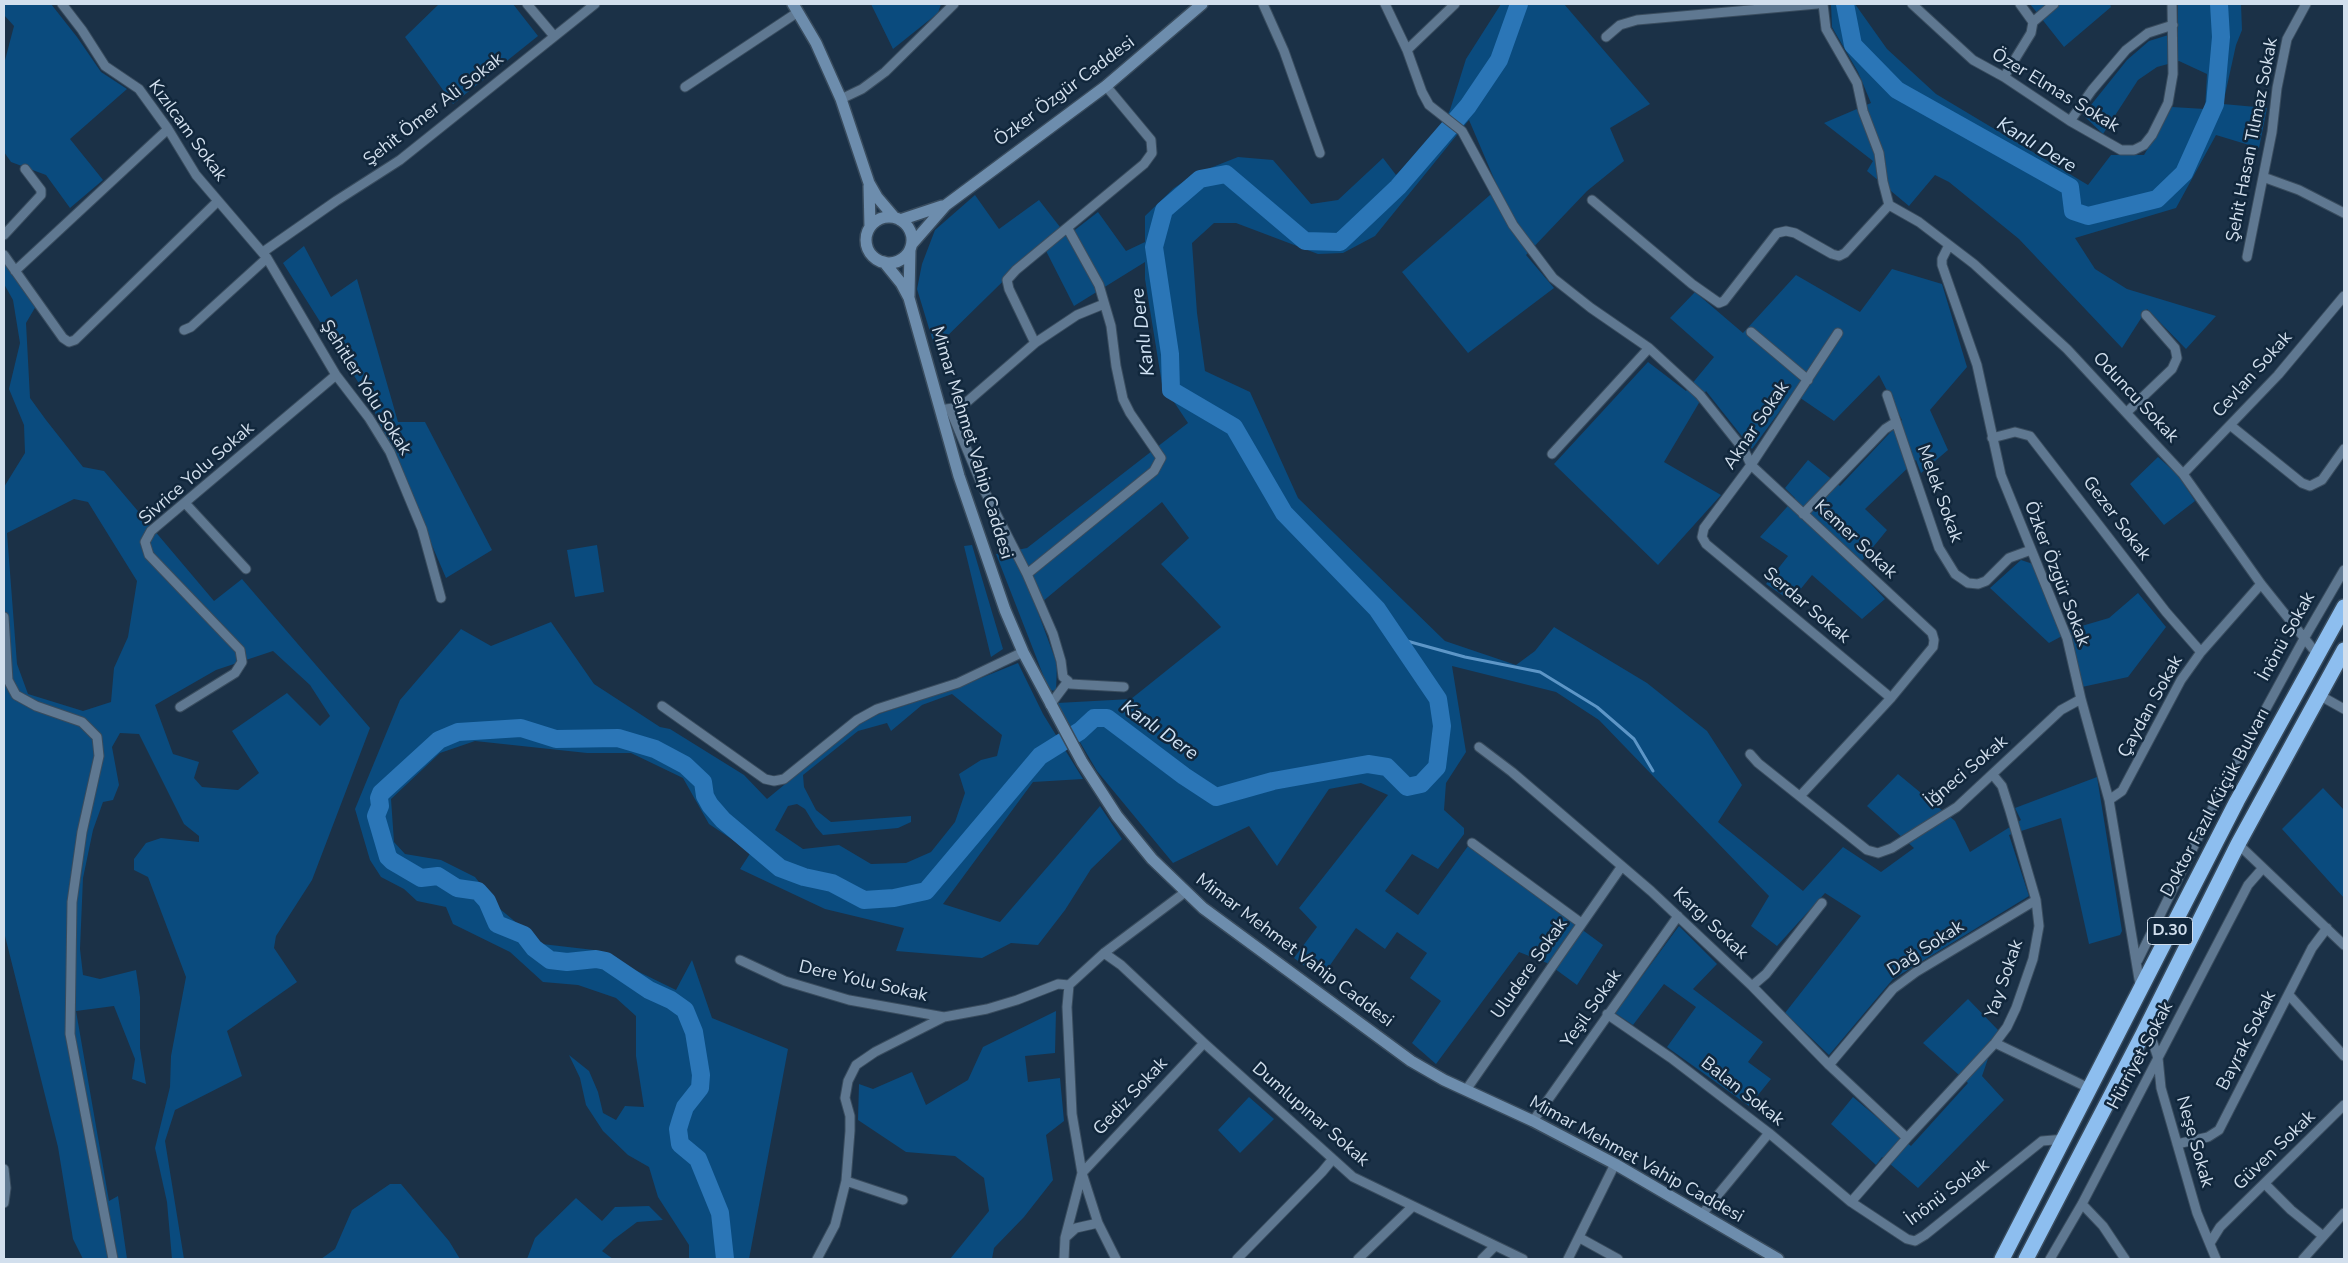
<!DOCTYPE html>
<meta charset="utf-8">
<style>
body{margin:0}
#map{position:relative;width:2348px;height:1263px;overflow:hidden;background:#1b3147;font-family:"Nunito Sans",sans-serif}
canvas{display:block}
.frame{position:absolute;inset:0;border:5px solid #d2dfed;pointer-events:none}
</style>
<div id="map">
<canvas width="2348" height="1263"></canvas>
<div class="frame"></div>
</div>
<script>
const c = document.querySelector('canvas').getContext('2d');
c.lineJoin = 'round';
function paint(path, color) { c.fillStyle = color; c.fill(path, 'evenodd'); }
const poly = rows => new Path2D(rows.map(r => 'M' + r).join(''));
function strokePath(path, color, width, dash) { c.strokeStyle = color; c.lineWidth = width; c.lineCap = dash ? 'butt' : 'round'; c.setLineDash(dash || []); c.stroke(path); }
function write(font, color, halo, rows, align = 'center') {
  c.font = font + ' "Nunito Sans",sans-serif'; c.lineWidth = 5; c.setLineDash([]); c.textBaseline = 'middle'; c.strokeStyle = halo; c.fillStyle = color; for (const [text, x, y, turn = 0] of rows) {
    c.save(); c.translate(x, y); c.rotate((+turn || 0) * Math.PI / 180); c.textAlign = isNaN(turn) ? turn : align; if (halo) c.strokeText(text, 0, 0); c.fillText(text, 0, 0); c.restore();
  }
}
paint(poly([
 [4,4,51,4,77,37,101,72,127,89,70,139,103,180,70,208,46,175,11,162,4,152,4,64,14,26,4,15],
 [439,4,513,4,538,36,453,104,405,37],
 [871,4,941,4,938,13,893,49],
 [1501,4,1564,4,1650,104,1610,128,1624,161,1587,191,1526,255,1554,288,1468,353,1402,272,1498,188,1469,120,1375,236,1343,253,1318,254,1236,223,1214,223,1192,243,1197,313,1205,371,1250,392,1298,498,1445,641,1516,665,1535,651,1554,627,1647,683,1707,731,1742,785,1718,822,1803,891,1843,847,1881,872,1914,848,1867,806,1898,774,1955,821,1970,852,2021,820,2015,808,2097,777,2122,931,2120,935,2089,944,2061,818,2009,835,2029,896,1893,979,1829,1055,1785,1013,1861,916,1825,893,1777,946,1751,926,1769,896,1599,720,1556,692,1452,666,1466,752,1446,783,1444,810,1464,828,1464,834,1438,869,1412,854,1385,891,1418,915,1468,846,1603,945,1577,985,1547,963,1519,952,1436,1064,1412,1043,1441,1001,1410,978,1427,953,1397,932,1385,949,1356,928,1321,978,1294,958,1317,927,1299,908,1388,795,1361,783,1329,789,1277,866,1249,826,1173,863,1097,771,1057,703,1131,699,1221,627,1161,564,1189,538,1162,502,1036,607,1057,664,1056,691,1049,690,996,554,1027,548,1188,423,1162,384,1145,279,1145,262,1074,306,1042,243,935,348,917,289,922,264,935,230,975,195,999,229,1039,200,1067,236,1098,212,1126,251,1145,242,1145,216,1174,188,1195,174,1238,157,1273,160,1311,204,1338,200,1383,158,1396,175,1441,127,1450,110,1466,59],
 [1831,4,1855,4,1887,49,1936,94,2088,185,2111,155,2144,155,2172,107,2205,109,2207,74,2179,61,2157,67,2138,80,2103,134,2083,115,2127,60,2149,41,2178,32,2178,4,2241,4,2242,30,2236,45,2223,104,2267,108,2259,148,2216,135,2176,208,2075,238,2095,269,2127,289,2216,316,2186,349,2147,309,2122,348,2019,239,1949,182,1935,175,1909,206,1867,171,1873,161,1824,123,1871,103,1858,72,1832,27],
 [2030,4,2110,4,2111,7,2064,47],
 [304,246,331,297,357,279,398,422,425,422,492,550,446,578,370,401,283,263],
 [4,259,36,306,26,323,30,398,46,420,83,467,104,471,214,601,242,579,370,728,312,880,276,936,274,948,297,982,227,1031,242,1076,175,1110,165,1141,184,1259,172,1259,167,1202,155,1148,170,1087,171,1056,186,977,148,877,134,870,134,859,146,843,161,838,199,842,199,836,184,824,139,734,120,733,112,747,119,785,113,800,103,802,93,830,83,878,80,949,83,975,100,979,136,970,140,997,140,1048,146,1084,132,1079,135,1059,114,1006,76,1011,109,1201,118,1196,127,1259,83,1259,73,1239,58,1147,4,932,4,521,5,525,4,487,25,453,24,425,9,389,20,343,13,300,4,284],
 [74,499,88,502,137,581,128,637,114,668,111,702,83,711,28,694,17,664,7,533],
 [273,651,310,685,330,716,320,726,287,693,232,731,259,773,238,790,202,787,194,778,199,762,173,754,155,705,216,670],
 [1892,269,1942,284,1967,367,1930,410,1948,450,1921,473,1916,460,1865,509,1887,530,1856,568,1885,599,1862,619,1812,575,1791,601,1766,584,1788,556,1760,537,1795,498,1785,488,1808,460,1840,486,1902,420,1879,375,1834,421,1793,393,1752,449,1706,391,1664,462,1721,495,1658,565,1554,464,1648,362,1686,391,1714,357,1670,318,1695,292,1743,333,1796,275,1860,312],
 [2158,457,2177,474,2195,501,2164,525,2130,484],
 [597,545,604,592,575,597,567,550],
 [972,545,1003,649,991,657,964,546],
 [2021,560,2033,564,2062,636,2049,643,1990,588],
 [2138,593,2166,627,2128,677,2082,687,2068,630,2109,618],
 [551,622,594,684,660,727,670,729,744,775,767,799,858,724,876,715,954,689,1018,663,1043,714,1083,779,1033,782,943,904,1000,922,1100,806,1122,839,1091,869,1065,910,1038,945,1011,943,982,958,896,951,904,928,825,909,740,869,751,852,709,824,683,778,631,753,587,753,475,741,440,753,391,799,394,842,405,854,441,860,475,877,500,909,542,944,594,950,676,990,692,960,712,1018,788,1049,749,1259,689,1259,689,1245,658,1197,649,1167,628,1155,603,1131,586,1105,580,1078,569,1055,589,1071,598,1092,603,1113,616,1120,625,1106,644,1107,636,1056,636,1016,616,998,578,985,543,982,510,952,453,924,446,907,417,901,404,889,381,877,370,860,355,809,400,700,461,629,491,646],
 [952,694,1002,735,997,756,981,760,959,774,965,793,955,822,931,852,906,863,871,864,839,845,803,849,775,830,788,806,797,804,805,809,816,827,823,835,898,828,911,822,911,816,831,822,816,810,804,787,803,775,858,731,887,723,891,731,922,705],
 [2323,788,2344,810,2344,898,2282,829],
 [1679,926,1717,964,1693,989,1763,1042,1748,1062,1771,1079,1749,1106,1667,1047,1696,1007,1664,984,1633,1025,1615,1013],
 [1968,999,1998,1030,1982,1076,2004,1100,1918,1188,1882,1157,1876,1165,1831,1124,1853,1097,1911,1146,1968,1083,1923,1043],
 [1056,1011,1055,1053,1025,1056,1028,1082,1060,1078,1064,1121,1046,1135,1053,1180,1024,1217,994,1248,992,1259,950,1259,989,1211,984,1178,955,1156,906,1152,858,1120,859,1084,873,1089,912,1072,926,1105,968,1080,983,1047],
 [1249,1097,1274,1119,1240,1153,1218,1130],
 [390,1184,401,1184,449,1241,460,1259,321,1259,335,1249,352,1210],
 [576,1198,602,1221,615,1207,649,1206,663,1220,637,1222,613,1240,602,1251,613,1259,527,1259,535,1238]
]), '#0a4b7e');
strokePath(poly([
 [1396,638,1465,657,1540,672,1597,707,1634,739,1653,771]
]), '#5d96c7', 3);
strokePath(poly([
 [1845,4,1853,45,1897,90,2070,187,2073,211,2088,216,2157,199,2184,173,2215,104,2221,37,2219,4],
 [725,1259,720,1213,698,1159,680,1144,678,1129,681,1119,685,1107,700,1088,701,1075,694,1032,685,1010,671,1000,649,990,606,961,596,959,567,962,550,960,534,948,524,935,497,924,487,901,478,891,457,888,438,876,421,878,392,861,388,857,376,816,380,806,379,798,381,793,439,740,458,732,521,728,556,739,618,738,655,749,685,765,703,782,705,796,710,805,723,820,780,868,804,877,832,883,864,900,894,898,926,891,1040,756,1080,731,1094,718,1107,718,1184,776,1216,797,1273,781,1368,764,1387,767,1407,787,1421,784,1437,767,1442,726,1438,699,1377,609,1284,513,1234,427,1171,390,1170,354,1154,247,1164,210,1200,179,1226,174,1305,241,1340,242,1398,187,1468,106,1499,60,1519,4]
]), '#2b76b7', 18);
const street = poly([
 [62,4,82,30,105,66,139,89,168,129,196,175,267,258,336,375,369,418,390,452,422,529,441,598],
 [527,4,554,36],
 [1263,4,1284,51,1320,153],
 [1385,4,1407,50,1422,92,1429,105,1462,131,1513,225,1553,278,1591,308,1649,348,1700,395,1744,450,1751,465,1932,633,1934,640,1933,647,1891,698,1801,795],
 [1823,4,1826,29,1857,83,1863,111,1879,153,1883,182,1889,205],
 [1912,4,1973,60,2004,77,2070,121,2121,150,2134,150,2144,145,2152,135,2168,103,2173,74,2172,4],
 [2020,4,2033,22],
 [2033,22,2054,4],
 [1606,37,1620,25,1637,20,1817,4],
 [1407,50,1455,4],
 [2004,77,2031,33,2033,22],
 [685,87,798,12],
 [841,99,862,89,885,72,954,4],
 [2070,121,2092,90,2126,50,2148,33,2173,25],
 [2263,177,2299,190,2344,213],
 [1592,200,1692,284,1719,303,1724,301,1777,233,1786,231,1795,233,1832,254,1839,256,1845,253,1889,205],
 [1889,205,1919,222,1974,264,2067,349,2183,474,2261,584,2317,654],
 [4,235,41,195,41,190,25,169],
 [1949,245,1942,259,1942,265,1977,365,2001,475,2067,638,2081,699,2109,800,2140,985],
 [263,252,336,201,400,160,595,4],
 [4,255,63,338,69,342,75,340,218,201],
 [2247,257,2272,132,2277,88,2287,39,2306,4],
 [15,271,168,129],
 [184,330,191,327,267,258],
 [1751,332,1808,380],
 [1838,333,1751,465,1704,528,1702,537,1706,544,1891,698],
 [1035,343,1009,289,1007,280,1016,270,1144,164,1152,153,1151,140,1106,86],
 [1887,395,1939,548,1955,574,1968,583,1978,584,1986,581,2009,558,2031,550],
 [946,409,961,407,1035,343,1077,315,1104,304],
 [950,409,983,488,1027,574,1053,634,1061,661,1063,677,1068,681],
 [2127,412,2172,369,2177,358,2175,348,2146,315],
 [2230,425,2302,483,2310,486,2322,480,2344,449],
 [1992,438,2015,432,2030,436,2166,612,2201,652],
 [1552,454,1649,348],
 [2183,474,2278,375,2344,296],
 [185,503,246,569],
 [1803,514,1885,429,1896,422],
 [1027,574,1154,471,1161,458,1130,413,1123,399,1116,366,1111,326,1099,285,1068,229],
 [4,617,8,680,16,695,36,706,82,722,97,737,99,756,82,832,72,902,70,1034,113,1259],
 [1068,681,1070,684,1124,687],
 [2319,695,2344,709],
 [1050,705,1068,681],
 [662,706,765,779,774,781,784,779,857,720,877,709,958,683,1023,652],
 [180,707,235,673,242,662,240,650,149,555,145,542,151,531,336,375],
 [1479,747,1512,772,1651,891,1752,986,1829,1065,1907,1138],
 [1750,754,1758,763,1867,850,1878,853,1892,848,1957,807,2061,710,2081,699],
 [2109,800,2122,791,2181,680,2201,652,2261,584],
 [1472,843,1581,923],
 [2238,844,2344,945],
 [1104,953,1121,965,1204,1043,1353,1177,1523,1259],
 [740,960,785,981,849,1000,944,1017,987,1009,1017,1000,1058,984,1069,985],
 [2138,960,2220,793,2305,637,2344,570],
 [1069,985,1067,1007,1072,1114,1082,1173,1098,1223,1116,1259],
 [1069,985,1104,953,1184,893],
 [1752,986,1766,974,1822,903],
 [2289,995,2344,1056],
 [1607,1014,1671,1058,1769,1133,1851,1202,1907,1239,1915,1241,1925,1235,2042,1141,2065,1139],
 [2143,1034,2153,1043,2158,1058,2161,1088,2197,1213,2216,1259],
 [1995,1043,2091,1089],
 [1829,1065,1893,989,1916,972,2036,900],
 [1466,1090,1622,866],
 [1533,1121,1678,916],
 [2177,1144,2208,1137,2219,1130,2312,948,2327,928],
 [4,1169,6,1188,4,1203],
 [846,1181,903,1200],
 [2265,1184,2291,1210,2323,1236],
 [1851,1202,1907,1138,1995,1043,2007,1027,2016,1008,2033,959,2039,926,2036,900,2010,811,2002,786,1993,775],
 [2082,1204,2103,1226,2125,1259],
 [1703,1213,1769,1133],
 [1065,1238,1076,1228,1098,1223],
 [1580,1238,1618,1259],
 [2210,1243,2220,1227,2344,1105],
 [817,1259,835,1225,846,1181,850,1131,850,1116,845,1098,848,1081,856,1065,875,1052,944,1017],
 [1064,1259,1065,1238,1082,1173,1204,1043],
 [1237,1259,1322,1172,1332,1160],
 [1358,1259,1412,1207],
 [1482,1259,1495,1246],
 [1568,1259,1615,1164],
 [2050,1259,2082,1204,2248,885,2262,869],
 [2303,1259,2344,1213]
]);
const secondary = poly([
 [793,4,816,43,841,99,869,183,877,197,894,217],
 [869,186,870,227],
 '866 240a23 23 0 1 1 46 0a23 23 0 1 1-46 0Z',
 [900,220,942,206],
 [912,244,946,205,1106,86,1202,4],
 [884,262,901,283,909,298,959,476,1005,610,1023,652,1082,762,1117,816,1152,859,1203,908,1411,1061,1444,1080,1533,1121,1615,1164,1778,1259],
 [909,296,910,249]
]);
const highway = poly([
 [2002,1259,2237,801,2344,607],
 [2026,1259,2143,1034,2238,844,2344,650]
]);
strokePath(street, '#394c5e', 11);
strokePath(secondary, '#394c5e', 14);
strokePath(highway, '#394c5e', 18);
strokePath(street, '#5f7891', 9);
strokePath(secondary, '#6d8dad', 11);
strokePath(highway, '#8dbeef', 15);
for (const [x, y, w] of [
 [2170,931,45]
]) { const box = new Path2D(); box.roundRect(x - w / 2, y - 13.5, w, 27, 4); c.fillStyle = '#11273c'; c.fill(box); strokePath(box, '#d2dfed', 1); }
write('bold 16px', '#d2dfed', null, [
 ["D.30",2170,931]
]);
write('18px', '#d2dfed', '#11273c', [
 ["Özer Elmas Sokak",2055,91,31],
 ["Özker Özgür Caddesi",1065,92,-37],
 ["Şehit Ömer Ali Sokak",434,110,-38],
 ["Kızılcam Sokak",187,131,54],
 ["Şehit Hasan Tılmaz Sokak",2253,140,-79],
 ["Cevlan Sokak",2253,375,-48],
 ["Şehitler Yolu Sokak",365,388,58],
 ["Oduncu Sokak",2135,398,47],
 ["Aknar Sokak",1757,426,-56],
 ["Mimar Mehmet Vahip Caddesi",971,443,73],
 ["Sivrice Yolu Sokak",197,474,-41],
 ["Melek Sokak",1939,494,70],
 ["Gezer Sokak",2116,519,53],
 ["Kemer Sokak",1855,540,43],
 ["Özker Özgür Sokak",2056,574,69],
 ["Serdar Sokak",1806,606,40],
 ["İnönü Sokak",2287,637,-61],
 ["Çaydan Sokak",2151,707,-61],
 ["İğneci Sokak",1967,772,-40],
 ["Doktor Fazıl Küçük Bulvarı",2216,803,-62],
 ["Kargı Sokak",1710,924,43],
 ["Dağ Sokak",1926,949,-33],
 ["Mimar Mehmet Vahip Caddesi",1294,951,37],
 ["Uludere Sokak",1530,969,-55],
 ["Yay Sokak",2005,979,-71],
 ["Dere Yolu Sokak",863,982,13],
 ["Yeşil Sokak",1592,1009,-55],
 ["Bayrak Sokak",2247,1041,-63],
 ["Hürriyet Sokak",2141,1056,-62],
 ["Balan Sokak",1742,1092,38],
 ["Gediz Sokak",1131,1097,-47],
 ["Dumlupınar Sokak",1310,1115,41],
 ["Neşe Sokak",2194,1142,74],
 ["Güven Sokak",2275,1151,-44],
 ["Mimar Mehmet Vahip Caddesi",1636,1160,29],
 ["İnönü Sokak",1948,1193,-37]
]);
write('italic 19px', '#d2e4f6', '#11273c', [
 ["Kanlı Dere",2036,146,31],
 ["Kanlı Dere",1144,332,-97],
 ["Kanlı Dere",1159,731,35]
]);
</script>
